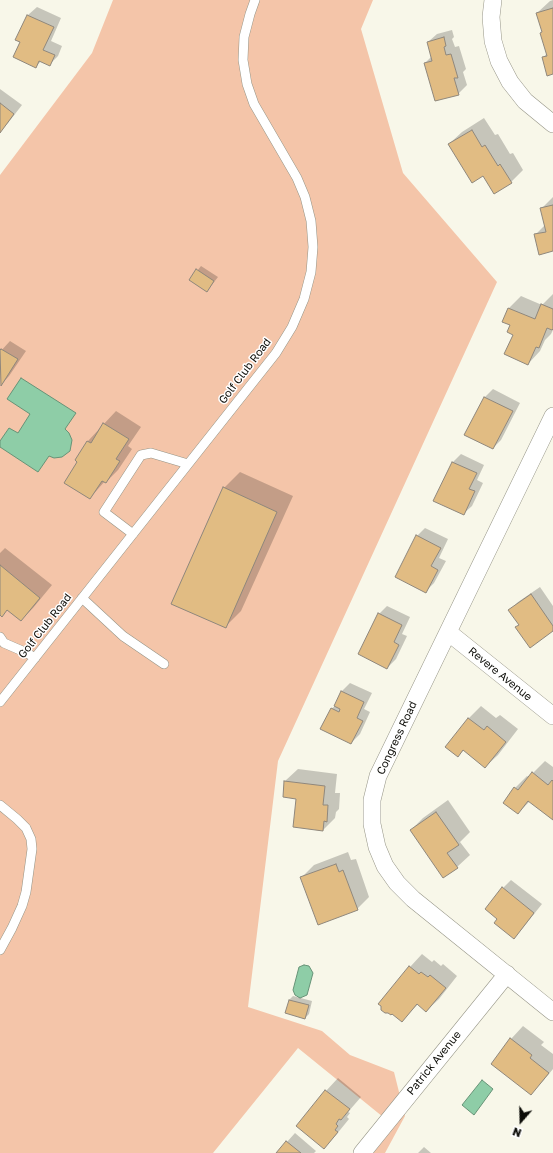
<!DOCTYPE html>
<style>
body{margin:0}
#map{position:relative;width:553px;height:1153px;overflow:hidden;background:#f8f7e9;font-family:"Golos Text",sans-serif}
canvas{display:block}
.north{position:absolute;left:501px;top:1101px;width:40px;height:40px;-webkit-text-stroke:3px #fff;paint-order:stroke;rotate:200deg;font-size:11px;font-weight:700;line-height:16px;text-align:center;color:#0c0c07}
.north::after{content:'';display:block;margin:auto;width:14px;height:18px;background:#0c0c07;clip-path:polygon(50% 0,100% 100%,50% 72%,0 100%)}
</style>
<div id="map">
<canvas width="553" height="1153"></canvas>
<div class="north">N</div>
</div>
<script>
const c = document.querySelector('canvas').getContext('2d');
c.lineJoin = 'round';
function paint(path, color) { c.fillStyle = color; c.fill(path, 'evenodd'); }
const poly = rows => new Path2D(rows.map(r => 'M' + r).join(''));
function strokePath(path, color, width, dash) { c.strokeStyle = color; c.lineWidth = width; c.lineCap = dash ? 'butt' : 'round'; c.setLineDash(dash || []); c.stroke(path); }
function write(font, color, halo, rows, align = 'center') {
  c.font = font + ' "Golos Text",sans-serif'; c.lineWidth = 3; c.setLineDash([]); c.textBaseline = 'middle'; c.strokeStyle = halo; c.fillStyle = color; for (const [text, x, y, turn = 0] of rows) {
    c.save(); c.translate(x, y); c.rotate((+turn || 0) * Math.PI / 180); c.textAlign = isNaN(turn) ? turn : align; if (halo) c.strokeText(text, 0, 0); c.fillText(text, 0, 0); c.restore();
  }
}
paint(poly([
 [113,0,373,0,361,29,403,173,497,282,278,761,248,1007,322,1031,350,1055,394,1072,405,1116,385,1153,362,1153,388,1121,298,1048,213,1153,0,1153,0,175,92,53]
]), '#f4c5a9');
const water = poly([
 [21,378,76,413,65,429,69,433,72,440,70,451,62,457,54,458,49,456,38,472,0,447,0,441,9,428,18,433,30,414,7,399,21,378],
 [304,965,309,966,313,973,307,995,300,998,295,995,293,990,299,967,304,965],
 [482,1080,493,1089,474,1115,462,1105,482,1080]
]);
paint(water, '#8ecda7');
strokePath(water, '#679377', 1);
paint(poly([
 [553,0,553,73,543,58,547,53,543,32,537,13,550,1],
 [37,7,61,18,51,41,62,46,58,56,49,65,41,61,36,67,21,41,17,39,28,15],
 [452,30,454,37,452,39,455,47,459,46,466,69,463,72,467,85,458,94,425,63,432,56,428,42,437,34],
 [0,89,22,105,8,123,0,131],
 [484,118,495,135,498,134,510,154,513,153,523,170,511,182,484,174,449,144,462,132],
 [553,197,553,250,535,235,545,225,541,209],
 [201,266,218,277,207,291,190,280],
 [553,294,553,330,551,334,545,340,540,351,528,364,514,334,511,324,504,321,509,308,521,296,542,305],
 [10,341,26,351,9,376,1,385,0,352],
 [493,389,520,403,501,440,493,448,466,434,485,397],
 [116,411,141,427,128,446,132,449,118,470,106,482,105,481,90,498,79,462,76,460,88,441],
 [461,454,484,465,477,480,483,483,472,506,463,514,435,500,453,462],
 [240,472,293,496,241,611,225,627,224,488],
 [425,528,448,539,439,558,446,561,434,583,426,591,417,536],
 [5,548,52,585,33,608,21,620,8,609,0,614,0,553],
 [540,587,553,606,553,630,520,624,510,610,518,602],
 [387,606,410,617,402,634,407,636,396,659,387,668,379,614],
 [350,683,372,693,364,709,370,712,360,734,351,743,331,709,335,706,342,691],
 [481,706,496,718,500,715,518,729,498,755,485,767,464,750,458,756,446,747,469,718],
 [545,761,553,767,553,818,530,801,518,813,515,788,527,776,529,777],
 [298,769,337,774,335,793,340,793,339,809,336,812,335,818,323,830,297,798,284,796,285,781],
 [448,800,470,832,460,842,470,855,457,867,444,876,411,830,423,818],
 [348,852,351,860,356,859,369,897,357,909,302,877,314,865],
 [511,880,542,904,522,929,514,938,498,919,503,888],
 [422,954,432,962,434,960,441,966,443,964,457,976,439,999,426,1011,418,1004,402,1021,379,1003,410,967],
 [293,996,312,1001,309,1014,305,1018,286,1013,289,1000],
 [523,1026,544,1042,541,1045,553,1054,553,1069,543,1081,531,1094,492,1064,511,1039],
 [338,1078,361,1097,348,1112,350,1113,347,1117,349,1119,336,1135,324,1148,297,1126,326,1091],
 [295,1133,316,1151,314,1153,277,1153],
 [424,1147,431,1153,418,1153]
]), '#0003');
const building = poly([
 [553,8,553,74,547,76,542,57,547,56,540,33,542,32,536,13,553,8],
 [27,15,54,27,43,50,55,55,50,66,39,61,36,68,13,57,20,42,15,40,27,15],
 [444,37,446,46,444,47,446,55,451,54,458,78,454,78,459,95,435,101,424,63,432,61,427,42,444,37],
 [0,103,14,114,0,133,0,103],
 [472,130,482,147,485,145,498,166,500,164,512,183,494,194,483,176,472,183,448,144,472,130],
 [553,205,553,251,539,255,534,234,546,232,540,208,553,205],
 [196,269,214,281,207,292,189,280,196,269],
 [541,304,553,309,553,329,552,330,547,328,539,348,536,347,528,365,504,354,513,335,507,332,510,325,502,322,508,308,535,319,541,304],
 [1,349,18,359,1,386,0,350,1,349],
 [484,397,513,411,493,449,464,435,484,397],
 [103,423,129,439,116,459,120,461,106,483,102,481,90,499,64,483,77,462,75,460,87,441,91,443,103,423],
 [452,462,477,473,469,489,475,491,464,515,433,501,452,462],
 [223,487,277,512,226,628,171,604,223,487],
 [416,535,441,548,431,566,438,570,426,593,395,577,416,535],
 [0,565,40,598,21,621,7,610,2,617,0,615,0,565],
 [531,594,553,626,553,631,530,648,515,627,519,625,508,610,531,594],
 [378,613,402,625,394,642,399,645,387,669,358,654,378,613],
 [341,691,364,702,357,718,363,721,351,744,320,729,331,708,339,712,340,709,334,706,341,691],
 [468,718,484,730,487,726,506,742,485,768,463,750,458,757,445,747,468,718],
 [532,772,548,785,552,780,553,781,553,820,528,801,518,814,503,803,514,787,518,790,532,772],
 [284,781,325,786,323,805,328,805,327,822,324,821,323,831,293,827,296,799,283,797,284,781],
 [436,812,459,845,447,853,458,868,443,878,410,830,436,812],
 [336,864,339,872,343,870,358,910,318,925,300,877,336,864],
 [502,887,534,913,514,939,494,923,497,919,485,909,502,887],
 [409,966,419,974,421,972,428,977,430,975,446,988,426,1012,417,1004,402,1022,392,1014,391,1015,388,1013,385,1013,381,1010,381,1006,378,1004,409,966],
 [289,1000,309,1005,305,1019,285,1013,289,1000],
 [510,1038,532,1055,530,1058,549,1073,531,1095,491,1064,510,1038],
 [325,1090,350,1109,341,1120,339,1119,336,1124,338,1126,335,1130,338,1132,324,1149,296,1126,325,1090],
 [286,1141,301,1153,276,1153,286,1141]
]);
paint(building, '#e1bc83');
strokePath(building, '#8f877c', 1);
const lane = poly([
 [133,534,104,512,141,455,151,453,188,464],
 [82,598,123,636,164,664],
 [0,637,4,643,27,653,35,658],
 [0,702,276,353,292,327,304,299,311,272,313,247,311,221,305,197,297,178,254,104,247,84,243,60,244,37,250,14,255,0],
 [0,805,17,819,26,828,31,839,32,849,26,892,22,906,12,928,0,950]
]);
const street = poly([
 [493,0,491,17,493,41,499,61,510,82,525,101,553,124],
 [553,416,378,776,372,800,372,824,377,847,385,866,397,883,413,899,553,1012],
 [448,632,553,716],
 [362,1153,507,974]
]);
strokePath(lane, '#969587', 10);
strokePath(street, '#969587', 18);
strokePath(lane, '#fff', 9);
strokePath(street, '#fff', 17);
write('11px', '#0c0c07', '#fff', [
 ["Golf Club Road",245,371,-53],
 ["Golf Club Road",45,626,-52],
 ["Revere Avenue",500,674,39],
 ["Congress Road",397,738,-65],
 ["Patrick Avenue",434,1063,-51]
]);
</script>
